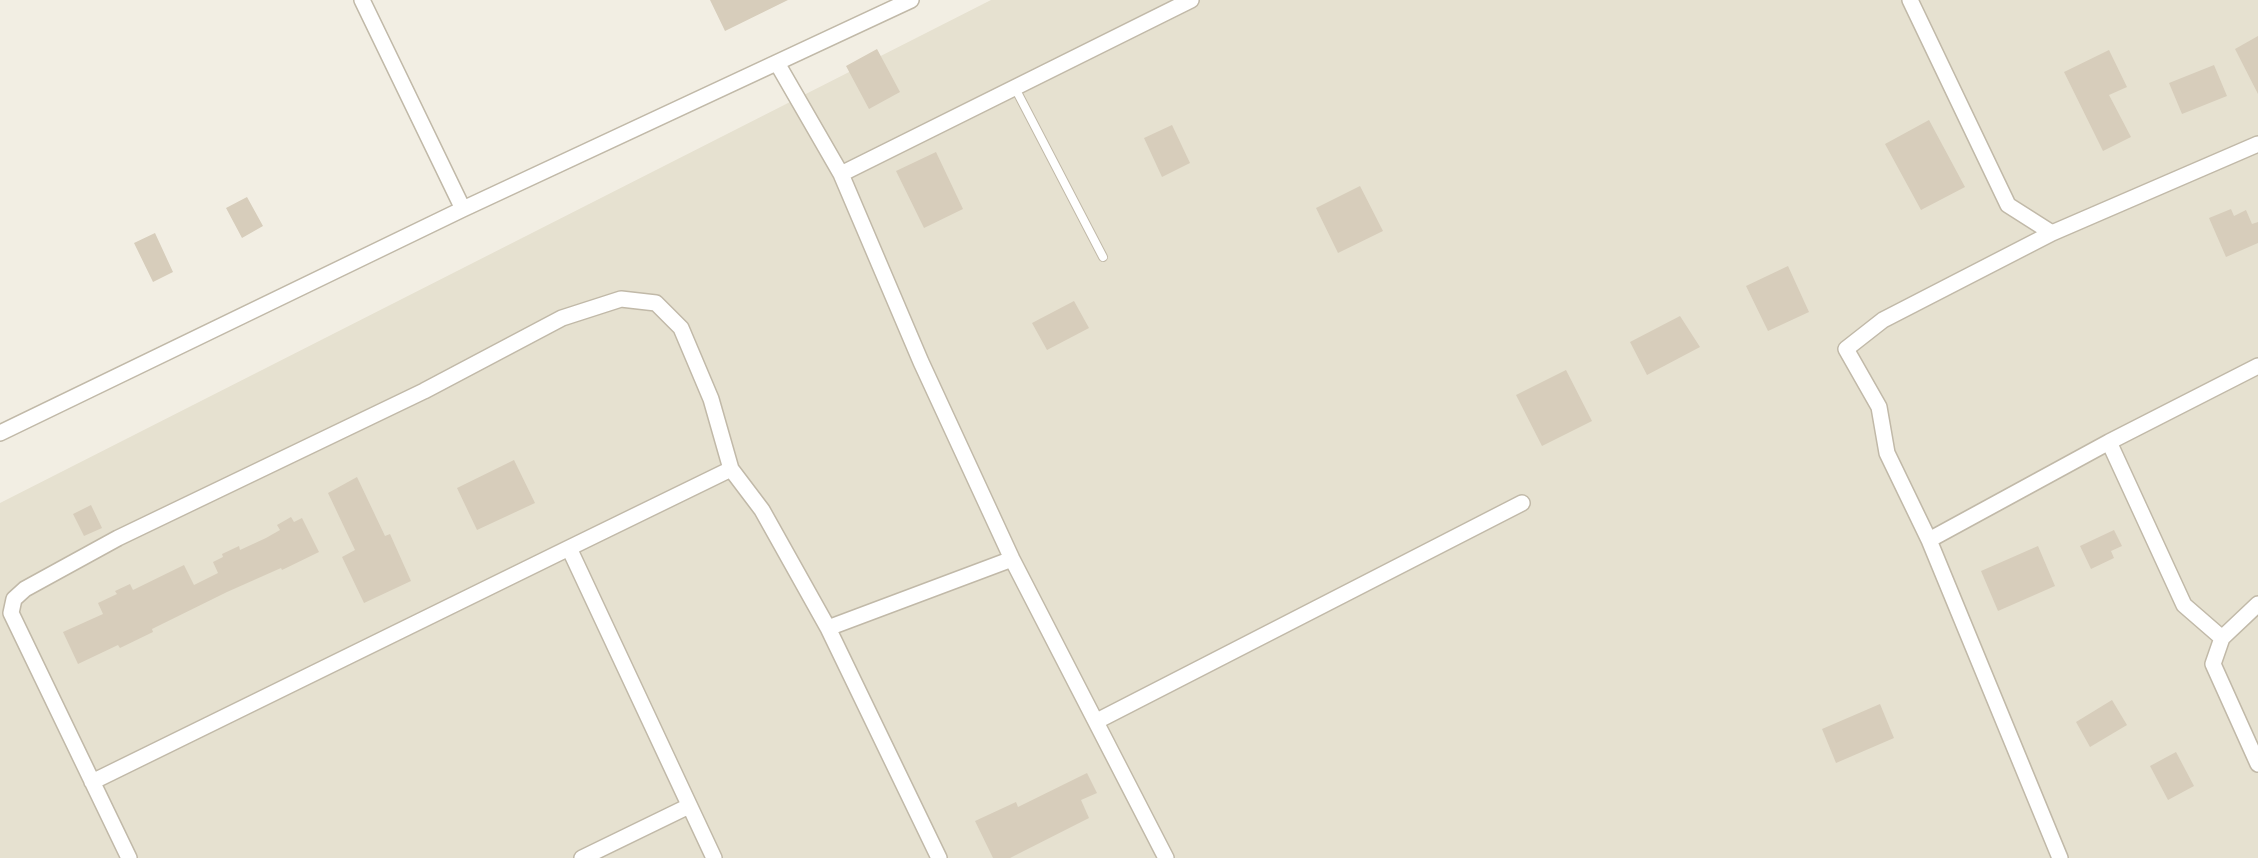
<!DOCTYPE html>
<style>
body{margin:0}
canvas{display:block;background:#f2eee3}
</style>
<canvas width="2258" height="858"></canvas>
<script>
const c = document.querySelector('canvas').getContext('2d');
c.lineJoin = 'round';
function paint(path, color) { c.fillStyle = color; c.fill(path, 'evenodd'); }
const poly = rows => new Path2D(rows.map(r => 'M' + r).join(''));
function strokePath(path, color, width, dash) { c.strokeStyle = color; c.lineWidth = width; c.lineCap = dash ? 'butt' : 'round'; c.setLineDash(dash || []); c.stroke(path); }
paint(poly([
 [991,0,2258,0,2258,858,0,858,0,503]
]), '#e6e1d0');
paint(poly([
 [710,0,788,0,725,31],
 [2258,36,2258,94,2235,49],
 [877,49,900,92,869,109,846,66],
 [2109,50,2127,87,2109,95,2131,137,2103,151,2064,72],
 [2214,65,2227,96,2182,114,2169,83],
 [1929,120,1965,187,1921,210,1885,144],
 [1172,125,1190,163,1162,177,1144,138],
 [936,152,963,209,924,228,896,171],
 [1360,186,1383,231,1338,253,1316,208],
 [247,197,263,226,242,238,226,208],
 [2231,209,2234,216,2246,210,2252,224,2258,222,2258,243,2226,257,2209,218],
 [155,233,173,272,153,282,134,243],
 [1788,266,1809,312,1768,331,1746,286],
 [1074,301,1089,328,1047,350,1032,323],
 [1680,316,1700,347,1647,375,1630,342],
 [1566,370,1592,421,1542,446,1516,395],
 [514,460,535,503,477,530,457,488],
 [357,477,385,536,390,534,411,581,364,603,342,557,355,550,328,493],
 [91,505,102,528,84,536,73,514],
 [291,517,294,522,302,518,319,552,282,570,281,568,227,592,152,629,153,632,120,648,118,645,78,664,63,632,103,614,98,603,117,594,115,591,130,584,133,590,184,565,194,585,218,573,213,562,223,557,222,554,239,546,240,550,266,538,280,530,277,525],
 [2114,530,2122,546,2111,551,2114,558,2091,569,2080,546],
 [2038,546,2055,586,1998,611,1981,571],
 [2112,700,2127,725,2090,747,2076,722],
 [1880,704,1894,738,1836,763,1822,729],
 [2176,752,2194,786,2168,800,2150,766],
 [1087,773,1097,793,1081,800,1089,818,1010,858,993,858,975,821,1016,802,1018,807]
]), '#d7cdbb');
const lane = poly([
 [1015,88,1103,257]
]);
const street = poly([
 [362,0,463,209],
 [1910,0,2008,205,2052,233],
 [777,63,841,174,1191,0],
 [841,174,921,362,1012,559,1166,858],
 [0,433,463,209,911,0],
 [2109,442,2184,605,2222,638],
 [1929,540,2109,442,2258,366],
 [2258,604,2222,638,2213,664,2258,764],
 [828,628,1012,559],
 [1097,721,1522,503],
 [92,782,569,548],
 [129,858,11,613,14,599,25,589,118,538,424,391,562,318,621,299,656,303,681,328,711,399,731,469],
 [582,858,689,806],
 [714,858,569,548,731,469,762,510,828,628,939,858],
 [2060,858,1929,540,1887,453,1879,407,1846,349,1883,320,2052,233,2258,144]
]);
strokePath(lane, '#c1b9a8', 10);
strokePath(street, '#c1b9a8', 18);
strokePath(lane, '#fff', 8);
strokePath(street, '#fff', 15);
</script>
